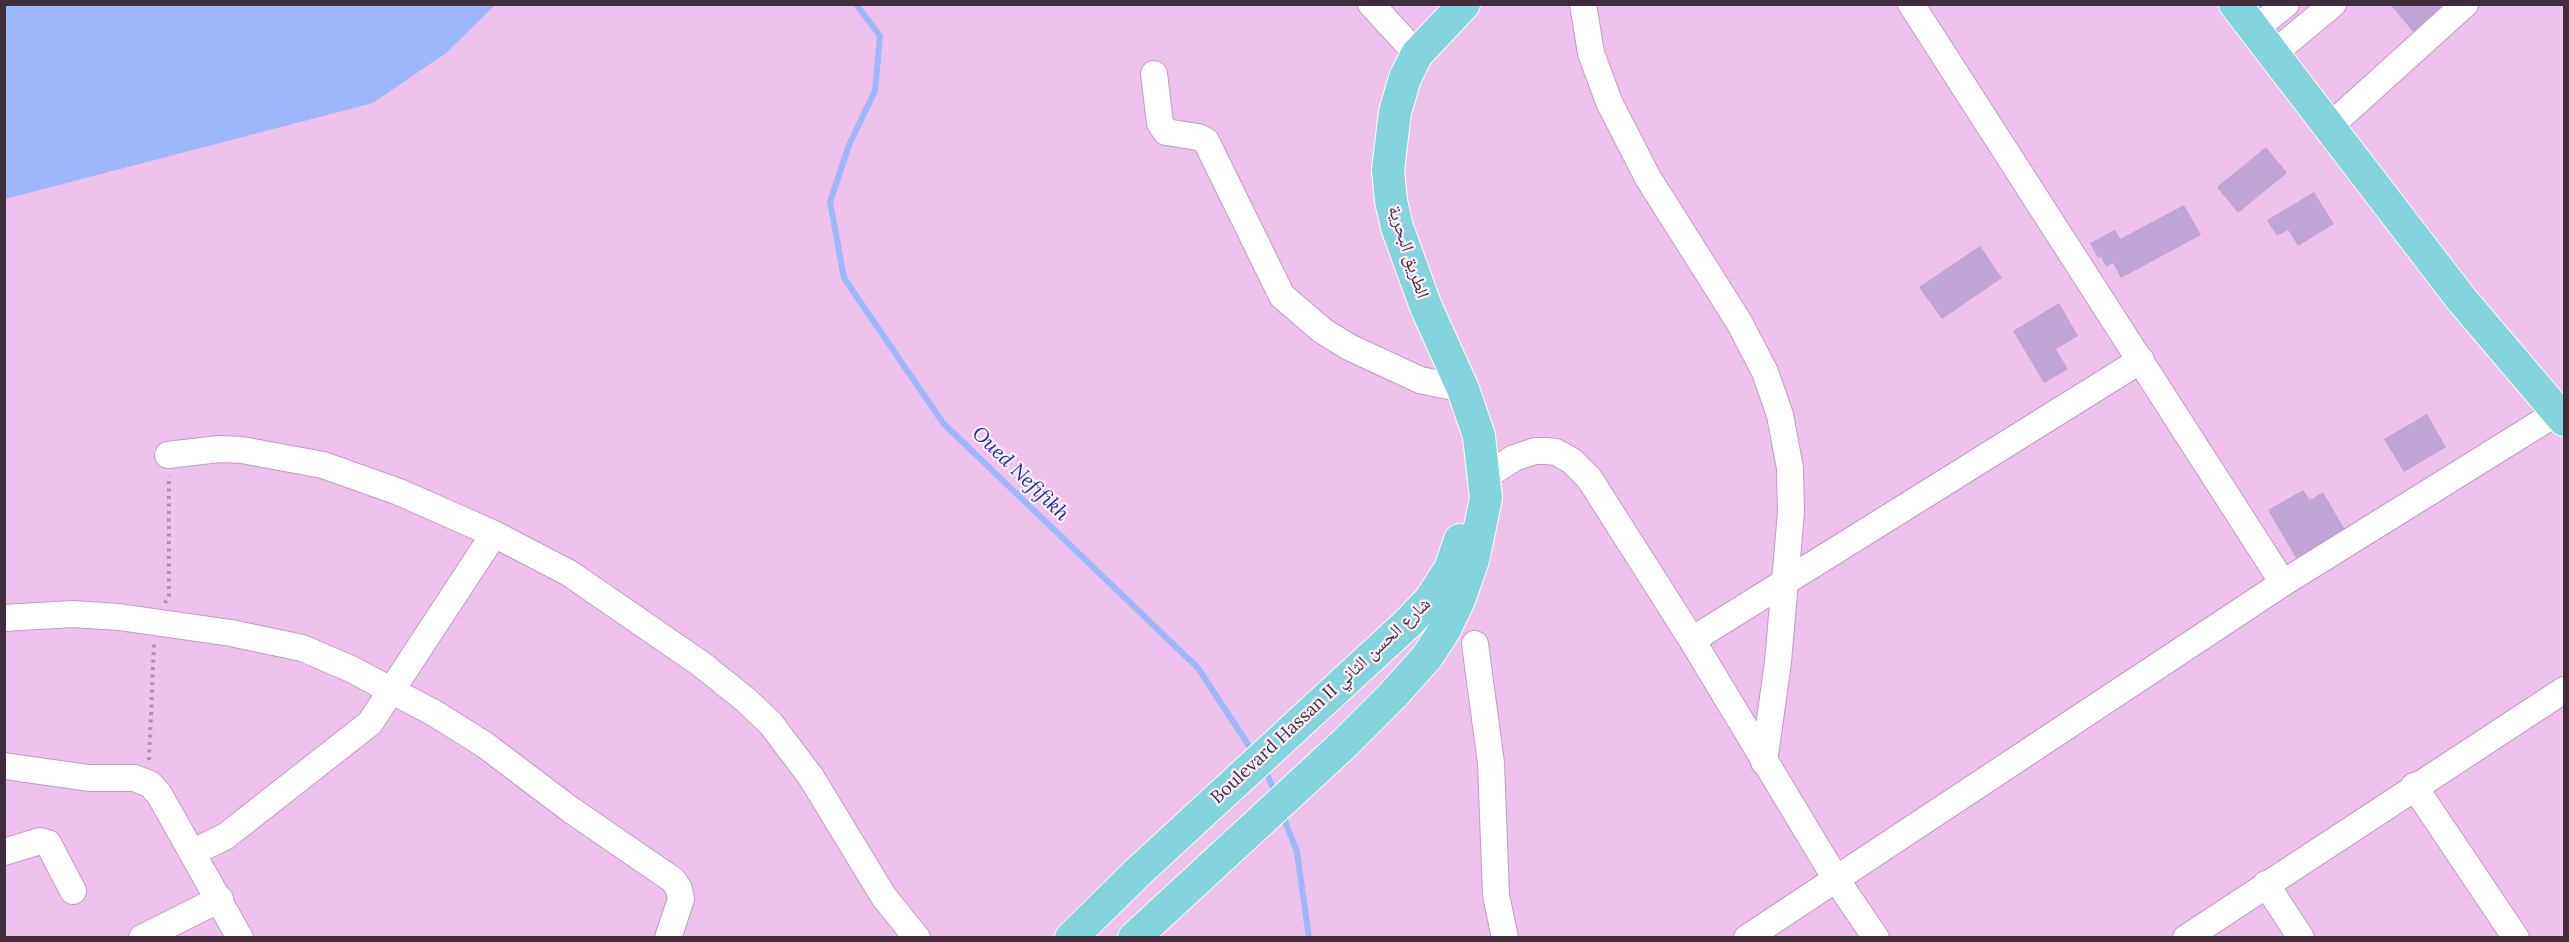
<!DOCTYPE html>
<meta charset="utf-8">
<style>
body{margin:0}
#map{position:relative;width:2569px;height:942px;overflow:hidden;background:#efc1ed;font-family:Lora,serif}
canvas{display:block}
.frame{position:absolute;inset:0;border:6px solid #3f2d3e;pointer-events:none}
</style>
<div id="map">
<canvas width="2569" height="942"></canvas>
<div class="frame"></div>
</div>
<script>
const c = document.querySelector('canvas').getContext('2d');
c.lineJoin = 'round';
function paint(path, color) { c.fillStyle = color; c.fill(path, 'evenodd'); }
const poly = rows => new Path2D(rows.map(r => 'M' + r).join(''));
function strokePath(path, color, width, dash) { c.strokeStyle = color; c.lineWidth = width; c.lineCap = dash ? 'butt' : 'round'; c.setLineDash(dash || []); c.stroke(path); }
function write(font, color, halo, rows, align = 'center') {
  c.font = font + ' Lora,"Noto Naskh Arabic",serif'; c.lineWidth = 4.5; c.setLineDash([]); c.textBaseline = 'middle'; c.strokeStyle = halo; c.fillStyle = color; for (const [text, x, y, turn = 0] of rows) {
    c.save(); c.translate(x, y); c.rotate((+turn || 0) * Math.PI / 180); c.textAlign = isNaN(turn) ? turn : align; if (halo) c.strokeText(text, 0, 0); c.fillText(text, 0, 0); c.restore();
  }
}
paint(poly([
 [4,5,5,4,495,5,446,53,373,103,5,199]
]), '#9db8fa');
strokePath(poly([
 [856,4,880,36,875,91,849,145,830,202,844,278,943,423,1198,668,1253,752],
 [1264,768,1276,794],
 [1282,813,1297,852,1309,938]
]), '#9db8fa', 6);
paint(poly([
 [2390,4,2451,4,2415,34],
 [2266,147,2287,173,2238,213,2217,187],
 [2314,192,2334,224,2298,246,2288,230,2277,236,2267,220],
 [2184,205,2201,235,2121,278,2113,263,2106,267,2101,257,2098,258,2090,243,2115,230,2120,239],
 [1980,246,2002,278,1942,319,1919,287],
 [2059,303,2078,336,2056,349,2068,369,2044,383,2013,331],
 [2427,414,2446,447,2404,472,2384,439],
 [2303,490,2310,500,2323,492,2345,530,2296,558,2268,510]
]), '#bfa4d8');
const minor = poly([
 [1371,4,1417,54],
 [1583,4,1591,53,1609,102,1648,178,1739,322,1765,372,1780,415,1790,468,1791,512,1778,662,1764,762],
 [1911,4,2283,583],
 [2254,30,2286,4],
 [2273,54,2333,4],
 [1154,74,1160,123,1166,132,1198,137,1206,141,1282,296,1323,331,1349,347,1420,380,1463,389],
 [2329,127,2465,4],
 [168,455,219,449,242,450,323,465,399,492,494,534,569,573,701,664,746,700,771,724,811,777,884,897,917,938],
 [1486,476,1514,458,1535,451,1546,451,1556,452,1572,461,1589,478,1692,640,1836,879,1876,938],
 [4,618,73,614,119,617,231,633,302,648,351,669,434,713,485,745,571,810,673,880,679,889,681,899,668,938],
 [1692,640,2141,360],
 [1475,644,1491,763,1496,895,1505,938],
 [4,766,89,778,134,778,150,784,159,794,240,938],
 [2414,786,2516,938],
 [4,852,40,841,48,843,73,891],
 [192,853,226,836,370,723,494,534],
 [2266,884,2301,938],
 [142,938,220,899],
 [1747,938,2283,583,2558,412],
 [2186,938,2564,690]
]);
const major = poly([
 [2235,4,2462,300,2564,420],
 [1071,938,1138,872,1408,623,1430,600,1450,569,1460,540],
 [1134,938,1344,744,1393,695,1427,657,1444,631,1459,600,1473,560,1486,498,1479,436,1463,389,1426,307,1397,227,1391,201,1388,170,1395,112,1405,78,1417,54,1464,4]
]);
strokePath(minor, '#c599c3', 28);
strokePath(major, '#fff', 34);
strokePath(poly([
 [165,603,169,595,169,476],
 [149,760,154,644]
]), '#b28eb1', 4, [3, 4.5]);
strokePath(minor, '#fff', 26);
strokePath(major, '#83d4de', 32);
write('18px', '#3f2d3e', '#fdeefc', [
 ["الطريق البحرية",1408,252,72],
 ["Boulevard Hassan II شارع الحسن الثاني",1321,701,-43]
]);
write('italic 20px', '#1b2fac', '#fdeefc', [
 ["Oued Nefifikh",1020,474,44]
]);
</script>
